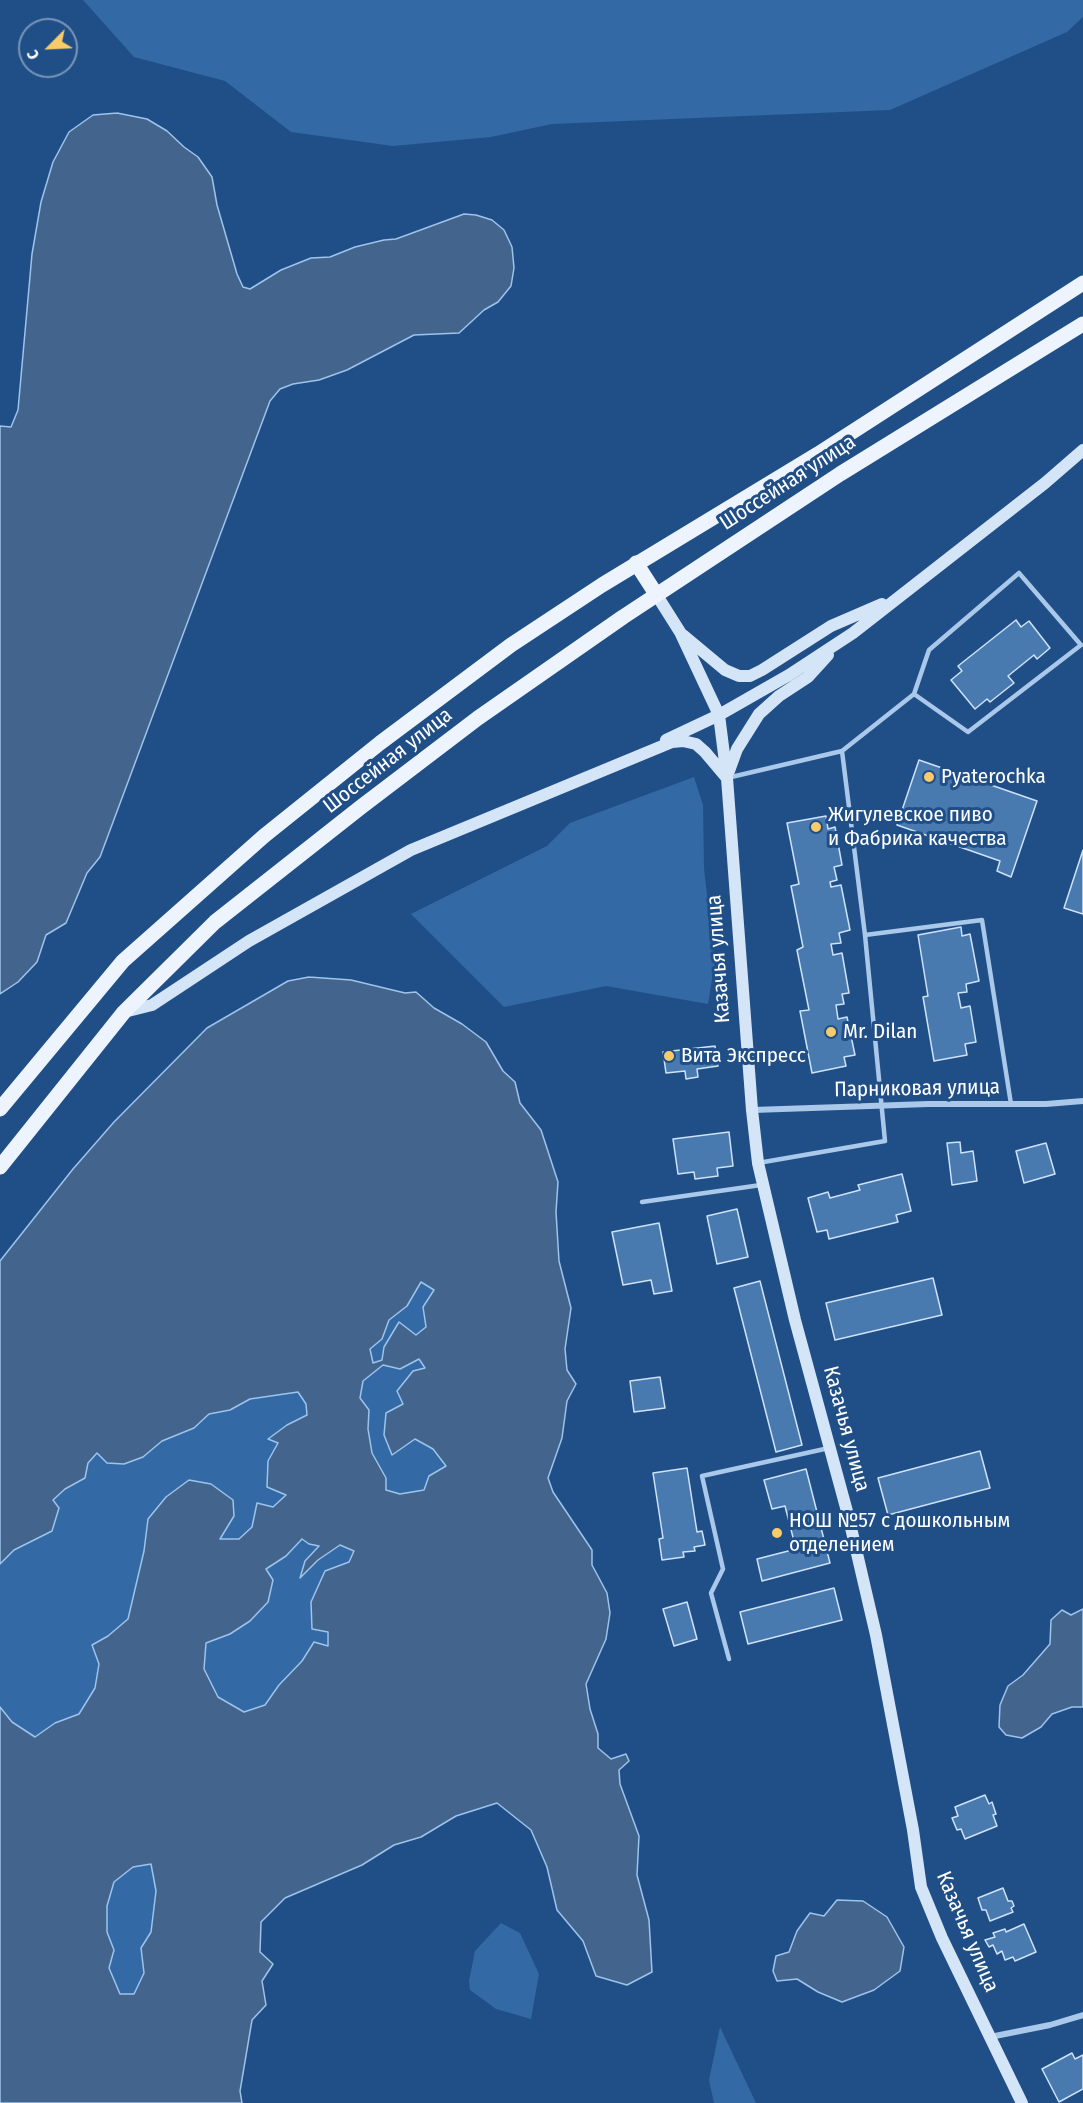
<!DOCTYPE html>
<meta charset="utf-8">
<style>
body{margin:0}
#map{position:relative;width:1083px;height:2103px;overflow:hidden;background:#204f87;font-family:"Fira Sans Condensed",sans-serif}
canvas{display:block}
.north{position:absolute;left:18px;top:18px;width:60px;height:60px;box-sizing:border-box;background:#204f87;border:2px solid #7995b7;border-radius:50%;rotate:246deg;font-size:16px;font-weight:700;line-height:24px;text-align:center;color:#fff}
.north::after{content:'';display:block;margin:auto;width:21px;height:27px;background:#f8cb6a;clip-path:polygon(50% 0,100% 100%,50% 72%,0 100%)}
</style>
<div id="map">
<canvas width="1083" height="2103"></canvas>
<div class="north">С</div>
</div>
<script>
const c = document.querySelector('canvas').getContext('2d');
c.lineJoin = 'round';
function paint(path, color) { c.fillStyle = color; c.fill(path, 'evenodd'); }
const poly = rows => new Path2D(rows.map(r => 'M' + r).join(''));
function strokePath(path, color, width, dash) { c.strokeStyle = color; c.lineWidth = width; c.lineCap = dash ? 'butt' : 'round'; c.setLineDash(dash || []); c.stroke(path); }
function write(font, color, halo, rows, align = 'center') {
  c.font = font + ' "Fira Sans Condensed",sans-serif'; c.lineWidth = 6; c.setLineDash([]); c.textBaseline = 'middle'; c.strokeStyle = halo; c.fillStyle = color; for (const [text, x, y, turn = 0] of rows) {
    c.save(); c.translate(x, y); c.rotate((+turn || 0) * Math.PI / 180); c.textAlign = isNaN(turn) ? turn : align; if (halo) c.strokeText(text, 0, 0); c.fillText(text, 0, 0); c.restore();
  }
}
paint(poly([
 [83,0,1083,0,1083,17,1067,32,890,110,552,124,491,137,393,146,291,132,225,81,134,57],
 [694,777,703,805,704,869,715,961,708,1004,606,986,504,1007,411,914,547,846,570,823],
 [421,1282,434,1290,423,1307,426,1327,416,1335,399,1323,384,1347,382,1360,372,1363,370,1349,382,1339,389,1320,407,1306],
 [418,1358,426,1368,413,1371,403,1404,415,1439,433,1449,446,1466,429,1476,425,1490,400,1494,386,1490,386,1478,372,1453,368,1429,369,1410,360,1399,363,1381,383,1365,400,1369],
 [298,1392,306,1404,307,1415,287,1425,268,1439,279,1443,268,1461,287,1495,273,1507,257,1503,252,1527,239,1539,220,1539,234,1516,148,1519,144,1551,128,1619,108,1636,92,1645,99,1664,95,1688,79,1714,55,1723,35,1737,12,1722,0,1707,0,1564,14,1550,52,1531,53,1500,65,1489,85,1478,88,1463,98,1452,107,1463,124,1464,143,1457,162,1441,194,1428,209,1414,230,1410,250,1399],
 [302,1539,309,1543,319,1545,305,1561,301,1577,318,1560,340,1545,354,1551,349,1562,325,1571,328,1647,313,1642,302,1661,279,1685,265,1705,244,1712,218,1697,204,1669,206,1642,230,1634,250,1621,268,1602,273,1580,266,1569,286,1556],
 [152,1864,156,1891,151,1932,141,1948,144,1973,134,1994,120,1994,109,1968,114,1950,107,1932,107,1906,114,1882,133,1867],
 [501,1923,520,1933,539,1974,531,2019,496,2009,470,1990,469,1981,475,1951],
 [720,2027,756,2103,714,2103,709,2080]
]), '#3369a4');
const water = poly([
 [117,113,147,119,167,131,184,147,198,157,212,177,217,205,237,274,243,287,250,289,281,270,311,258,330,257,355,247,384,240,396,239,464,214,476,215,492,220,504,230,512,247,514,268,511,286,498,302,484,310,459,333,414,335,347,370,319,380,293,384,280,389,270,401,100,857,87,873,66,923,46,935,37,962,18,982,0,994,0,426,11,427,18,410,32,254,41,202,53,162,69,132,93,115,117,113],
 [309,977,351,980,405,993,416,992,434,1008,462,1024,486,1042,503,1071,515,1082,520,1103,541,1130,558,1182,556,1212,559,1261,571,1308,565,1349,567,1370,576,1384,567,1401,562,1438,548,1478,553,1492,592,1550,592,1565,607,1593,610,1613,606,1639,586,1684,590,1709,598,1734,598,1748,611,1759,626,1754,629,1761,619,1770,620,1784,639,1836,637,1875,649,1920,652,1972,627,1985,596,1976,583,1941,557,1910,547,1867,531,1830,497,1803,456,1816,421,1837,394,1845,362,1865,285,1898,261,1922,260,1952,273,1964,262,1981,266,2005,252,2020,240,2091,242,2103,0,2103,0,1707,12,1722,35,1737,55,1723,79,1714,95,1688,99,1664,92,1645,108,1636,128,1619,144,1551,148,1519,166,1497,189,1480,211,1484,233,1500,234,1516,220,1539,239,1539,252,1527,257,1503,273,1507,286,1495,267,1487,268,1461,278,1443,268,1439,287,1425,307,1415,306,1404,298,1392,250,1399,230,1410,209,1414,194,1428,162,1441,143,1457,124,1464,107,1463,97,1453,88,1463,85,1478,65,1489,53,1500,59,1508,52,1531,14,1550,0,1564,0,1261,73,1169,114,1122,207,1028,288,981,309,977],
 [421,1282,434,1290,423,1307,426,1327,416,1335,399,1322,384,1347,382,1360,373,1363,370,1349,382,1339,389,1320,407,1306,421,1282],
 [419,1359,425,1368,413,1371,397,1391,403,1404,386,1413,384,1435,392,1455,415,1439,433,1449,446,1466,429,1476,424,1490,400,1494,386,1490,386,1478,372,1453,368,1429,369,1410,360,1398,363,1381,383,1365,400,1369,419,1359],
 [302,1539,309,1544,319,1546,305,1561,300,1578,318,1560,340,1545,354,1551,349,1562,325,1571,311,1602,312,1629,328,1632,328,1646,314,1642,302,1661,279,1685,265,1705,244,1712,218,1697,204,1669,206,1643,230,1634,250,1621,268,1602,273,1580,266,1569,286,1556,302,1539],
 [151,1864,156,1891,151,1932,141,1948,144,1973,134,1994,120,1994,109,1968,114,1950,107,1932,107,1906,114,1882,133,1867,151,1864],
 [1083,1609,1083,1707,1072,1707,1052,1714,1041,1727,1022,1738,1006,1735,999,1727,1000,1705,1008,1686,1023,1675,1050,1644,1051,1620,1062,1610,1071,1615,1083,1609],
 [837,1900,863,1901,887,1917,904,1947,900,1971,874,1990,842,2002,818,1992,797,1979,777,1981,773,1971,776,1956,789,1952,797,1931,810,1913,824,1916,837,1900]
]);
paint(water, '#43658d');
strokePath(water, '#9dc4ec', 1.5);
const building = poly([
 [1016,620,1021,627,1029,621,1050,648,1037,659,1034,655,1008,676,1014,683,990,702,987,699,975,709,951,680,962,671,958,666,1016,620],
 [919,760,1037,801,1011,877,997,871,1000,861,897,825,919,760],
 [826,816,828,829,835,827,842,865,834,867,837,880,830,882,831,887,841,885,850,930,839,933,841,943,831,944,833,955,842,953,849,993,842,994,844,1004,836,1005,838,1019,847,1017,855,1055,844,1057,846,1066,812,1073,800,1011,809,1010,797,950,803,947,791,886,799,884,787,823,826,816],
 [1083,850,1083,914,1064,908,1083,850],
 [961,927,962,936,970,934,979,981,966,984,967,992,958,993,961,1008,970,1006,976,1042,965,1044,967,1055,934,1061,923,997,928,996,918,935,961,927],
 [715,1046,718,1066,697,1069,698,1077,686,1079,685,1071,666,1073,663,1052,715,1046],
 [729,1132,733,1166,717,1168,718,1176,695,1179,694,1172,678,1174,673,1139,729,1132],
 [960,1142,961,1153,973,1151,977,1181,952,1185,947,1143,960,1142],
 [1046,1143,1055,1174,1024,1183,1016,1151,1046,1143],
 [902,1174,911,1211,896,1215,898,1222,829,1239,827,1230,817,1232,808,1198,828,1192,830,1198,860,1190,858,1185,902,1174],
 [737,1209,748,1257,717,1264,707,1216,737,1209],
 [659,1223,672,1291,654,1294,651,1280,623,1285,612,1232,659,1223],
 [933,1278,942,1315,835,1340,826,1303,933,1278],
 [760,1281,802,1445,776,1452,734,1288,760,1281],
 [660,1377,665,1408,634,1412,630,1381,660,1377],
 [980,1451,990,1488,888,1515,878,1478,980,1451],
 [687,1468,697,1532,702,1531,705,1545,694,1547,695,1551,683,1552,684,1557,662,1560,659,1539,663,1538,653,1473,687,1468],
 [806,1469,830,1563,762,1581,757,1559,796,1549,785,1506,772,1509,764,1480,806,1469],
 [834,1588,842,1620,748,1644,740,1612,834,1588],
 [687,1602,697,1639,674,1646,663,1609,687,1602],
 [985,1795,989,1804,992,1802,996,1814,993,1815,997,1826,965,1839,961,1829,957,1830,952,1818,958,1816,955,1807,985,1795],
 [1003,1888,1008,1901,1012,1901,1014,1906,1011,1908,1013,1912,990,1921,986,1910,982,1910,978,1898,1003,1888],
 [1024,1924,1036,1952,1015,1961,1013,1957,1005,1960,1002,1951,997,1954,993,1945,989,1947,985,1940,995,1937,993,1933,1005,1929,1006,1932,1024,1924],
 [1072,2053,1075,2059,1083,2055,1083,2089,1059,2102,1042,2069,1072,2053]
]);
paint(building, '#4879af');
strokePath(building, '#cee2f8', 1.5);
strokePath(poly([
 [842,751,914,694,929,650,1019,573,1081,645,968,732,914,694],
 [727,778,842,751,865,935,885,1141,758,1163],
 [865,935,982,920,1011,1104],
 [642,1202,761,1185],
 [729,1659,711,1593,723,1569,702,1476,829,1448]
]), '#a9c8ea', 4.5);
strokePath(poly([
 [753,1110,928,1104,1046,1104,1083,1101],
 [990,2037,1050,2025,1083,2015]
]), '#a9c8ea', 6);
strokePath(poly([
 [656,594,680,632,719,715,727,778,752,1110,758,1163,795,1320,848,1515,876,1635,913,1830,921,1887,942,1938,1022,2103],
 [683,635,725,670,739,676,750,676,762,670,831,626,882,604],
 [666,740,719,715,789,675,853,633,1045,483,1083,450],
 [729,771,737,749,759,714,779,696,808,677,828,655],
 [124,1012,152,1005,249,941,411,850,672,742,683,741,696,744,705,752,727,778]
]), '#d5e5f8', 12);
strokePath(poly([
 [636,563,656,594],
 [0,1109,123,961,264,836,380,743,511,645,602,585,818,454,1083,283],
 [0,1167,124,1012,215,922,361,807,478,718,623,617,840,474,1083,324]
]), '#edf4fe', 15);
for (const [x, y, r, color] of [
 [929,777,6,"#f8cb6a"],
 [816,827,6,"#f8cb6a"],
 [831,1032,6,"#f8cb6a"],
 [669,1056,6,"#f8cb6a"],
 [777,1533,6,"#f8cb6a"]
]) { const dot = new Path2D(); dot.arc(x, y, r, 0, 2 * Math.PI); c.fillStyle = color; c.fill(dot); strokePath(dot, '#204f87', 2); }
write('21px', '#fff', '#204f87', [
 ["Шоссейная улица",788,483,-33],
 ["Шоссейная улица",388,761,-38],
 ["Казачья улица",719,959,-94],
 ["Парниковая улица",917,1089,-1],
 ["Казачья улица",846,1429,75],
 ["Казачья улица",967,1932,67]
]);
write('21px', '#fff', '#204f87', [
 ["Pyaterochka",941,777],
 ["Жигулевское пиво",828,815],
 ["и Фабрика качества",828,839],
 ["Mr. Dilan",843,1032],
 ["Вита Экспресс",681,1056],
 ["НОШ №57 с дошкольным",789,1521],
 ["отделением",789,1545]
], 'left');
</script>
